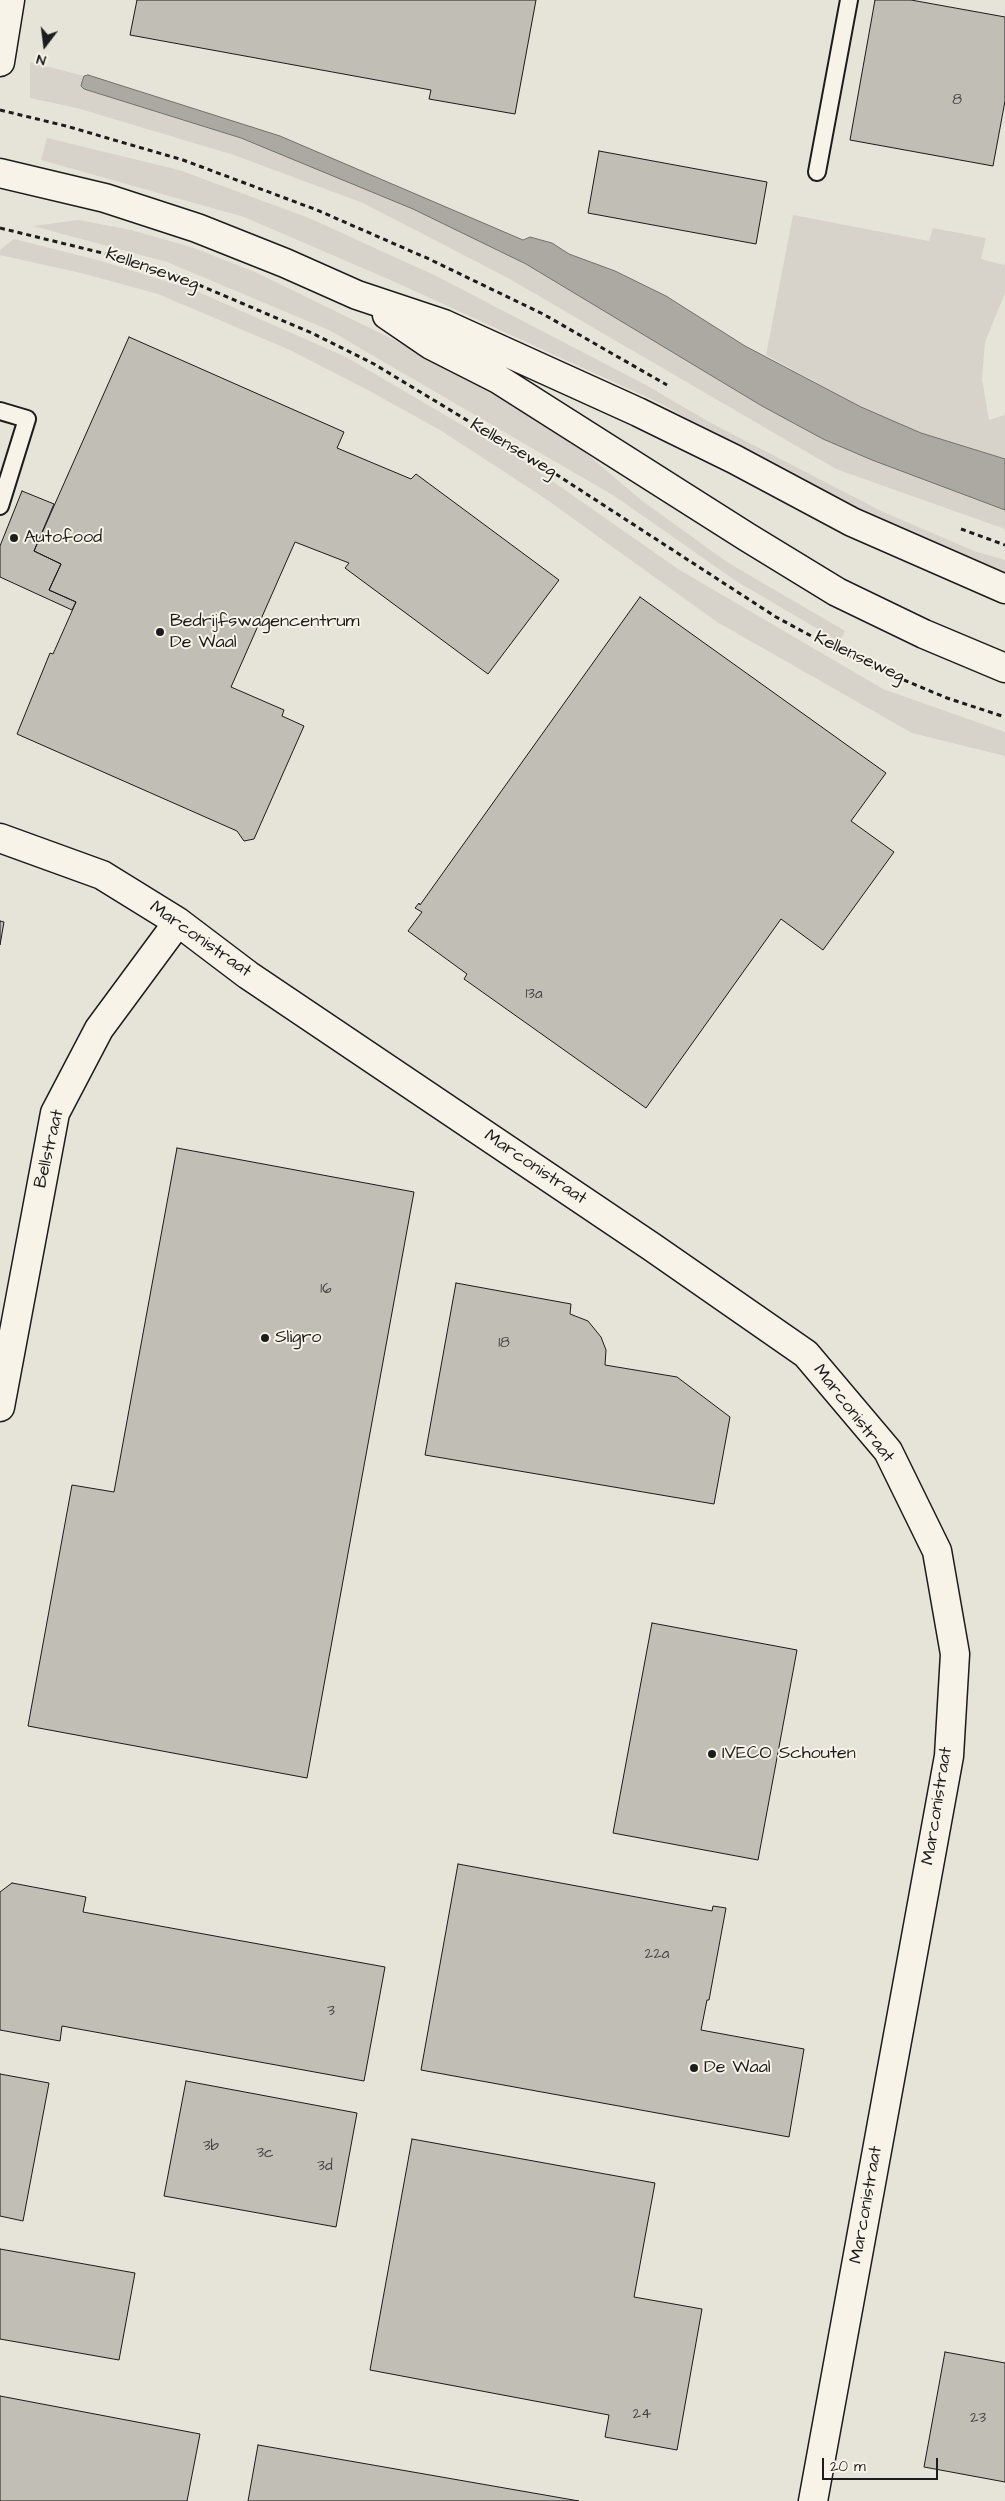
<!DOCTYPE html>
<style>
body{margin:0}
#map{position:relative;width:1005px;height:2501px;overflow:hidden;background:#f7f3e8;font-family:"Architects Daughter",sans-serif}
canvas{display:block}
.north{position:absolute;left:20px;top:20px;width:50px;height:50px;-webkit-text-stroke:4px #f7f3e8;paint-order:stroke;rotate:195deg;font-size:14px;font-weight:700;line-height:20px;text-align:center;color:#1c1c1c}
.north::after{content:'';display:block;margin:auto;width:18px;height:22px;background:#1c1c1c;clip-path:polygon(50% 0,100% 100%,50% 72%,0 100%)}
.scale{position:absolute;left:822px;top:2458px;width:116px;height:22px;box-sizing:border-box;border:2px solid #1c1c1c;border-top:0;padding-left:6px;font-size:15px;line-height:18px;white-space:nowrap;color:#1c1c1c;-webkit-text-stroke:4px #f7f3e8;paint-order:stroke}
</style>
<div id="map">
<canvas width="1005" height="2501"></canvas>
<div class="north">N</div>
<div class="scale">20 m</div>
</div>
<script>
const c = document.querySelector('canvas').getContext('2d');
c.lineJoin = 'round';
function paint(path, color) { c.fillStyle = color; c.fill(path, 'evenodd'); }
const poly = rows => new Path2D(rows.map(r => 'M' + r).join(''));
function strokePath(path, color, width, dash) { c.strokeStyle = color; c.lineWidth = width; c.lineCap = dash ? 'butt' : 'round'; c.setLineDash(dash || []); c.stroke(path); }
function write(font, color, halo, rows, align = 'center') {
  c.font = font + ' "Architects Daughter",sans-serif'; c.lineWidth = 4; c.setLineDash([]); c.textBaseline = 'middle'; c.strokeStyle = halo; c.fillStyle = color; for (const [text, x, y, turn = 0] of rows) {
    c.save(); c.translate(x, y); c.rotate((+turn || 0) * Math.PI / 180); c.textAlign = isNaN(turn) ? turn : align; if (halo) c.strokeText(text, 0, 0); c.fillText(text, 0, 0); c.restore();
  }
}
paint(poly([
 [0,0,1005,0,1005,2501,0,2501]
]), '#e6e3d9');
paint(poly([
 [30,62,84,76,82,82,280,153,413,209,526,264,762,406,823,439,872,460,1005,510,1005,529,836,469,508,278,363,203,234,155,77,108,30,98],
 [47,138,179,170,309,218,436,276,646,385,709,422,881,511,974,551,1005,560,1005,576,873,520,708,431,662,404,395,282,244,217,41,160],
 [793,215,929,241,933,228,986,238,981,259,1004,265,1005,263,1005,293,985,342,982,379,989,420,1005,415,1005,459,921,433,890,421,861,407,766,355],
 [78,220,131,230,191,247,255,272,417,351,495,394,574,443,641,500,727,562,845,631,840,642,736,581,616,497,329,330,167,262,33,226],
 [14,239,101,261,194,290,346,357,525,462,678,569,883,689,1005,732,1005,756,912,733,717,622,546,499,440,430,364,388,290,350,158,294,81,273,0,255,0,250]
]), '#d7d3cb');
const water = poly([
 [88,75,280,136,523,240,530,237,552,243,569,254,615,271,666,296,745,346,861,407,921,433,1005,459,1005,510,872,460,823,439,762,406,526,264,413,209,241,138,84,89,81,86,82,82,84,76,88,75]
]);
paint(water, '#aca9a2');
strokePath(water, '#72716c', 1);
const building = poly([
 [137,0,536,0,515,114,429,99,431,90,130,35,137,0],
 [875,0,911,0,1005,17,1005,101,993,166,850,140,875,0],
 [599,151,767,182,756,244,588,213,599,151],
 [129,337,344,432,337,448,411,479,416,474,559,580,488,674,345,568,349,563,295,542,231,687,284,710,282,716,304,726,254,839,244,841,237,831,17,734,50,653,53,654,76,602,49,590,61,564,34,551,129,337],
 [22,491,54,504,34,551,61,564,49,590,76,602,72,610,0,577,0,546,22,491],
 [640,597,886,773,851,821,894,852,823,950,781,919,646,1108,464,979,467,974,408,931,422,912,415,908,419,903,420,905,640,597],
 [0,921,4,922,0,945,0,921],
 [177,1148,414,1192,307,1778,28,1726,72,1485,114,1492,177,1148],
 [456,1283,571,1304,570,1314,588,1321,601,1337,606,1350,605,1365,677,1377,730,1417,714,1504,425,1455,456,1283],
 [652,1623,797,1650,758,1860,613,1833,652,1623],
 [458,1864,712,1911,713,1906,726,1908,709,2000,707,2000,701,2030,804,2049,789,2137,421,2070,458,1864],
 [12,1883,86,1897,83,1912,385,1967,364,2081,62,2026,60,2041,0,2030,0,1892,12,1883],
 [0,2074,49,2083,23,2221,0,2216,0,2074],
 [186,2081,357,2113,336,2227,164,2196,186,2081],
 [412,2139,655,2183,634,2297,702,2309,677,2450,605,2437,609,2415,370,2370,412,2139],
 [0,2249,135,2273,119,2360,0,2339,0,2249],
 [945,2352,1005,2363,1005,2482,924,2467,945,2352],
 [0,2396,200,2434,187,2501,0,2501,0,2396],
 [258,2445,579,2501,248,2501,258,2445]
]);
paint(building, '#c0beb5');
strokePath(building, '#1c1c1c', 1);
const lane = poly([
 [817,172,849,0],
 [0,411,27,419,0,506]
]);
const street = poly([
 [0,62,10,0],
 [0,838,102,875,178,922,248,975,652,1247,806,1354,888,1451,937,1551,955,1654,949,1756,813,2501],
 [0,1407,55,1113,99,1029,178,922]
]);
const secondary = poly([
 [0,173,105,198,197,228,285,263,357,295,444,324,638,412,734,459,852,522,1005,589],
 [387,315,431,345,498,379,747,537,837,592,924,634,1005,668]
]);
strokePath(lane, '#1c1c1c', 20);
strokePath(street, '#1c1c1c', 31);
strokePath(secondary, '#1c1c1c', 31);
strokePath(poly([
 [0,110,66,126,183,160,317,210,429,259,543,314,667,385],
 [0,228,127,259,180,277,312,333,374,364,551,471,776,617,856,660,947,698,1005,717],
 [961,529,1005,545]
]), '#1c1c1c', 3, [5, 4]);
strokePath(lane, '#f7f3e8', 16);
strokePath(street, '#f7f3e8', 28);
strokePath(secondary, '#f7f3e8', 28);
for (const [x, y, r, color] of [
 [14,538,5,"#1c1c1c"],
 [160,632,5,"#1c1c1c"],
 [265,1338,5,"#1c1c1c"],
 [712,1754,5,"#1c1c1c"],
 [694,2068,5,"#1c1c1c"]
]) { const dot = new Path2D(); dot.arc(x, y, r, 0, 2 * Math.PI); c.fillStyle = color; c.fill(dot); strokePath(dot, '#f7f3e8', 2); }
write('15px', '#454442', null, [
 ["8",957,101],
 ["13a",534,995],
 ["16",326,1290],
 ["18",504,1344],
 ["22a",657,1955],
 ["3",331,2012],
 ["3b",211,2147],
 ["3c",265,2154],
 ["3d",325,2167],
 ["24",642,2415],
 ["23",978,2419]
]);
write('18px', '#1c1c1c', '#f7f3e8', [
 ["Kellenseweg",152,270,19],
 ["Kellenseweg",513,449,31],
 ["Kellenseweg",859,658,25],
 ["Marconistraat",200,940,35],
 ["Bellstraat",50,1149,-77],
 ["Marconistraat",535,1168,34],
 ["Marconistraat",853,1414,52],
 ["Marconistraat",938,1806,-81],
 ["Marconistraat",867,2205,-80]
]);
write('18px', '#1c1c1c', '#f7f3e8', [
 ["Autofood",24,538],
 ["Bedrijfswagencentrum",170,622],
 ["De Waal",170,643],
 ["Sligro",275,1338],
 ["IVECO Schouten",722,1754],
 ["De Waal",704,2068]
], 'left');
</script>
